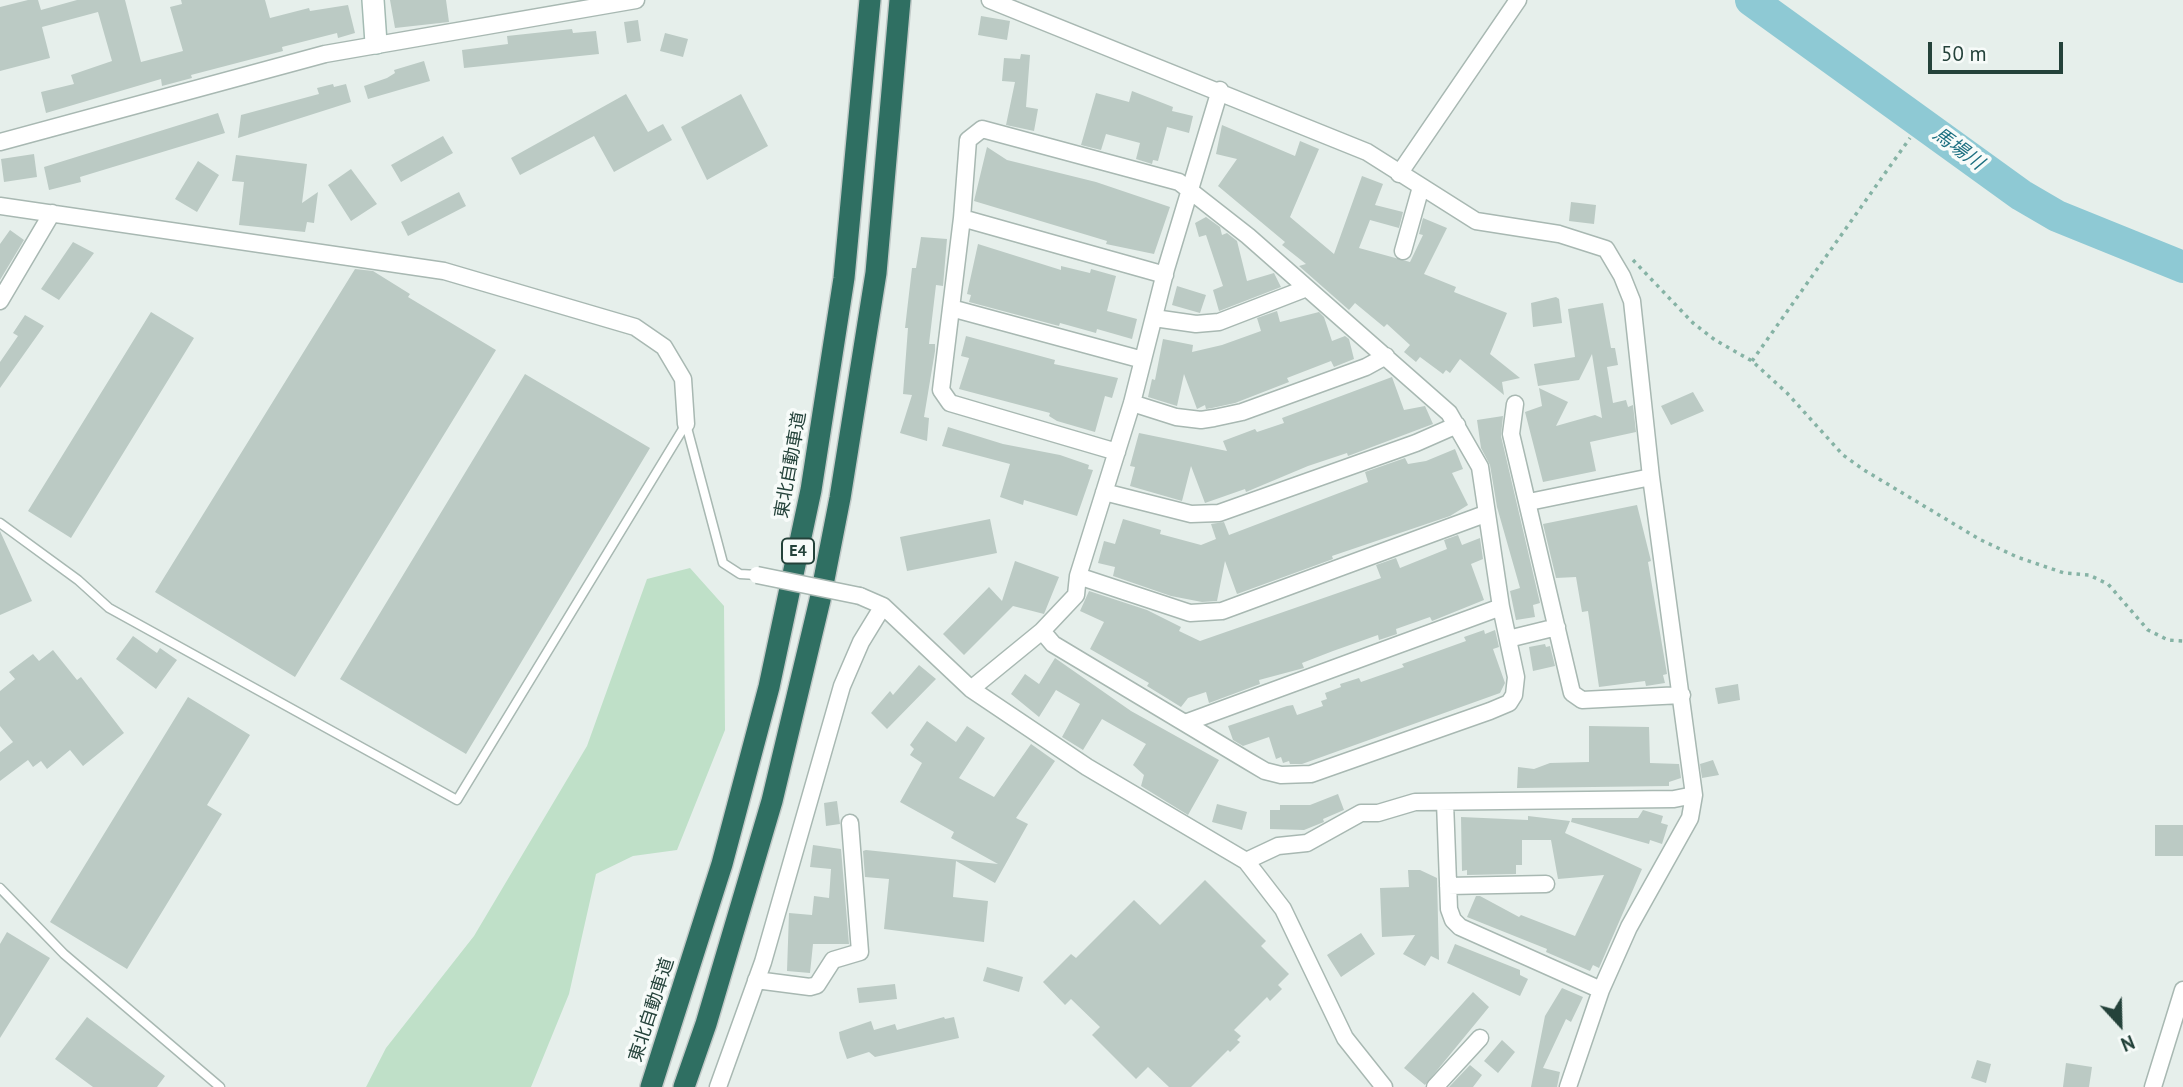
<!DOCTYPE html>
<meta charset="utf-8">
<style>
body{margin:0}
#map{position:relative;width:2183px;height:1087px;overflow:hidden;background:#e6efeb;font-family:"PT Sans",sans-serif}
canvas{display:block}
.north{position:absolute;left:2085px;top:989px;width:70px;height:70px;-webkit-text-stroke:5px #f7fbf9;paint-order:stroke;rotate:158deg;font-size:19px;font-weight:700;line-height:28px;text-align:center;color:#24423a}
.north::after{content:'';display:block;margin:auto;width:24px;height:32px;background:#24423a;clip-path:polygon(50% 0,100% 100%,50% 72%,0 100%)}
.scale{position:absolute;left:1928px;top:42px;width:135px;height:32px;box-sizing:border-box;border:4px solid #24423a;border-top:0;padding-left:9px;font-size:21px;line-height:24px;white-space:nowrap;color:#24423a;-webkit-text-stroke:5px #f7fbf9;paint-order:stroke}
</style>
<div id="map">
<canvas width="2183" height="1087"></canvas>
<div class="north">N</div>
<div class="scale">50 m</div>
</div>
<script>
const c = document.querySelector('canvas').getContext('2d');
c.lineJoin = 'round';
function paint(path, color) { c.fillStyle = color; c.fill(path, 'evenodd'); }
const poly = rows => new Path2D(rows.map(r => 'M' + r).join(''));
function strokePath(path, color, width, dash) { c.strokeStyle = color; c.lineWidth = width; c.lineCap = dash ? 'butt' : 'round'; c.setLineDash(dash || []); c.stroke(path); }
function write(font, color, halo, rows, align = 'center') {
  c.font = font + ' "PT Sans","Noto Sans JP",sans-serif'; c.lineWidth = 7; c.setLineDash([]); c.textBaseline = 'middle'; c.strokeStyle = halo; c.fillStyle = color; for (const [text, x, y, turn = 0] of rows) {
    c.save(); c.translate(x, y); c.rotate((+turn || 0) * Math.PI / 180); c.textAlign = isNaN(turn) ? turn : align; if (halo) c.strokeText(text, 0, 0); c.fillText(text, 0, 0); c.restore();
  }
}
paint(poly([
 [690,568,724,606,725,730,677,850,633,856,596,874,569,994,531,1087,366,1087,386,1048,474,936,587,746,647,579]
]), '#bfe0c8');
strokePath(poly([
 [1751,0,2021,195,2057,216,2183,267]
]), '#8ec9d4', 32);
paint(poly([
 [28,0,38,0,41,10,77,0,125,0,141,62,183,51,170,7,182,4,181,0,265,0,270,18,309,8,310,11,348,5,355,33,338,38,337,33,282,47,283,51,191,75,192,78,162,86,161,79,46,113,41,92,74,84,71,75,112,61,98,12,42,27,50,58,0,71,0,7],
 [390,0,446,0,449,22,395,28],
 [981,16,1010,21,1007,40,978,35],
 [638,20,641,41,627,43,624,22],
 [572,29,573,33,596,31,599,54,464,68,462,50,508,44,507,36],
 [665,33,688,39,683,57,660,51],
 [1021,54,1030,55,1026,107,1038,109,1034,131,1006,125,1015,82,1002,81,1004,58,1020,59],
 [424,61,430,81,368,99,364,86,387,78,395,73,394,70],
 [333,84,334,87,346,84,351,102,238,138,241,115,319,94,317,88],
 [1132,91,1173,107,1172,111,1193,116,1189,133,1167,127,1158,161,1153,160,1152,164,1136,159,1140,143,1106,134,1101,150,1081,145,1096,93,1129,102],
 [626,94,648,132,663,124,672,140,614,172,594,136,520,175,511,158],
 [741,94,768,146,707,180,681,127],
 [218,113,225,133,80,177,81,182,49,190,44,167],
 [1222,125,1295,156,1300,141,1319,149,1290,217,1334,254,1362,176,1383,184,1375,205,1403,212,1399,228,1370,220,1359,248,1410,262,1423,235,1419,234,1423,218,1447,228,1424,274,1456,287,1454,292,1507,313,1490,354,1520,378,1502,382,1504,395,1460,359,1450,373,1446,370,1443,374,1420,357,1416,362,1404,352,1410,345,1387,324,1384,327,1355,303,1349,310,1299,266,1306,264,1282,245,1285,242,1218,186,1237,159,1216,154],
 [443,136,453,153,401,182,391,165],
 [987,147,1007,160,1096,182,1170,207,1154,254,1106,244,1107,241,974,201],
 [34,154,37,177,4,182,1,159],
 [236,155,307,164,302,203,318,192,314,223,307,222,305,232,239,225,244,182,232,181],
 [198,161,219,175,197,212,175,199],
 [351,169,377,204,351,221,328,185],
 [459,192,466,206,408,236,401,222],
 [1571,202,1596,205,1594,224,1569,221],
 [1206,217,1220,227,1222,235,1227,233,1237,241,1247,281,1274,273,1281,287,1219,311,1213,290,1223,286,1206,235,1199,237,1195,223],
 [10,230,24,240,0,280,0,244],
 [921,237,947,239,943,286,936,285,929,344,935,344,935,351,924,417,929,418,927,441,900,433,912,395,903,394,908,328,905,328,912,268,916,268],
 [73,242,94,253,59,300,41,289],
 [978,244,1061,270,1061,266,1090,273,1091,269,1116,276,1107,311,1137,319,1132,339,1097,329,1096,333,1060,323,1059,326,969,302,971,295,967,294],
 [355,269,373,271,410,294,408,297,496,350,295,677,155,592],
 [1177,286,1206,295,1200,313,1172,305],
 [1556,297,1559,299,1562,323,1533,327,1531,303],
 [1603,303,1611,348,1615,348,1618,365,1607,367,1613,403,1626,400,1628,407,1633,405,1636,432,1590,442,1596,471,1543,482,1525,412,1542,406,1539,388,1568,402,1556,426,1595,415,1602,418,1592,354,1579,380,1538,386,1534,364,1575,357,1568,309],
 [1277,311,1280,322,1319,312,1324,317,1332,341,1345,336,1349,339,1354,359,1334,367,1331,361,1287,378,1289,382,1235,403,1212,408,1206,409,1205,405,1197,409,1184,374,1177,406,1148,397,1152,379,1155,380,1163,339,1193,345,1192,352,1222,345,1261,331,1257,318],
 [151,312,194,338,71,538,28,511],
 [25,315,44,326,0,388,0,362,18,336,13,333],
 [966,336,1055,360,1054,364,1118,378,1112,398,1105,396,1095,432,1057,421,1049,416,1050,413,959,389,969,358,961,356],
 [525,374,650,448,466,754,340,679],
 [1392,377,1404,410,1425,406,1433,424,1348,456,1347,453,1308,466,1246,492,1245,489,1205,503,1191,466,1182,501,1130,486,1135,467,1130,466,1139,433,1227,451,1223,441,1255,429,1257,432,1284,423,1282,418],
 [1693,392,1704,411,1671,425,1661,406],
 [1503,416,1501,436,1540,603,1533,605,1535,617,1516,620,1510,591,1520,588,1497,507,1490,465,1481,448,1477,420],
 [948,427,1003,444,1060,455,1089,465,1088,469,1093,470,1077,516,1024,500,1023,505,1000,497,1010,464,942,446],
 [1455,449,1463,469,1452,473,1468,505,1450,516,1332,556,1333,559,1237,594,1225,561,1217,601,1202,602,1171,596,1113,576,1115,567,1098,563,1104,541,1115,544,1123,519,1161,530,1160,534,1201,545,1216,539,1211,524,1224,522,1229,535,1368,482,1365,472,1405,458,1408,464,1426,461],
 [1637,505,1651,561,1648,562,1667,674,1663,675,1665,683,1646,686,1645,681,1599,687,1588,611,1582,612,1576,577,1556,578,1543,524],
 [990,519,997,553,907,571,900,537],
 [0,531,32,601,0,615],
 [1458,535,1462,545,1480,538,1483,559,1471,564,1484,600,1432,621,1430,617,1396,629,1397,634,1379,640,1378,635,1333,651,1302,663,1304,668,1259,680,1260,684,1209,703,1206,692,1188,698,1181,707,1147,686,1149,683,1090,649,1104,622,1080,611,1089,591,1147,610,1181,627,1179,631,1200,641,1381,578,1376,565,1396,558,1400,568,1447,549,1444,540],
 [1015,561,1059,577,1044,614,1013,606,964,655,943,634,989,587,1002,601],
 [1484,630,1485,634,1495,630,1496,634,1499,647,1493,649,1505,683,1500,693,1302,764,1290,764,1289,761,1283,763,1281,757,1276,759,1269,737,1243,746,1233,740,1228,726,1287,706,1293,705,1297,715,1323,706,1321,701,1327,699,1325,693,1341,687,1340,684,1359,678,1361,682,1404,667,1402,664,1466,641,1464,637],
 [133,636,157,653,160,648,177,660,156,689,116,659],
 [1545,644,1546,647,1550,646,1555,666,1533,671,1529,647],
 [53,650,77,680,81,677,124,733,83,766,70,750,47,769,41,761,33,767,28,760,0,781,0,752,13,742,0,726,0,691,15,679,9,672,33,654,39,661],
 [1055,658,1131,711,1219,760,1188,815,1141,786,1144,775,1133,765,1146,744,1102,719,1083,750,1062,737,1080,704,1056,690,1039,717,1011,694,1025,674,1039,684],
 [919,665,936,679,887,729,871,713,890,691,893,695],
 [1738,684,1740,700,1718,704,1715,688],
 [188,697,250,735,207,805,222,814,127,969,50,922],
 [927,721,956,742,967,726,985,738,959,778,994,797,1031,744,1055,761,1016,818,1028,824,995,883,956,861,953,897,988,901,984,942,884,929,889,879,865,877,863,851,866,850,998,864,951,838,954,832,900,802,922,763,910,755,914,749,910,745],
 [1589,726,1649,727,1650,763,1679,764,1681,778,1669,782,1669,786,1517,788,1518,767,1534,769,1550,763,1589,762],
 [1713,760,1719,775,1702,778,1700,764],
 [1338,794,1344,810,1323,819,1324,822,1304,830,1270,829,1270,810,1280,810,1280,805,1310,805],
 [837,801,840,824,826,826,824,803],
 [1217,804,1247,812,1242,830,1212,822],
 [1643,810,1663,816,1661,823,1668,825,1662,844,1650,840,1649,844,1571,822,1572,818,1638,818],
 [1528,816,1570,821,1565,833,1642,869,1599,968,1593,965,1590,971,1546,952,1547,949,1467,917,1476,896,1480,896,1519,917,1521,915,1575,936,1604,875,1558,879,1551,840,1522,840,1522,865,1516,865,1516,874,1467,875,1467,870,1462,871,1461,817,1528,820],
 [2155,825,2183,825,2183,856,2155,856],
 [813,845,841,849,849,944,813,944,810,973,787,971,789,913,812,915,814,896,829,898,831,869,810,867],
 [1408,870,1420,870,1437,878,1439,960,1431,956,1425,966,1403,954,1415,935,1382,937,1380,888,1409,887],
 [1205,880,1266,941,1261,946,1289,974,1278,985,1282,989,1270,1001,1267,997,1234,1030,1241,1036,1237,1040,1240,1042,1230,1052,1228,1050,1191,1087,1169,1087,1148,1067,1136,1079,1092,1035,1100,1027,1071,999,1065,1005,1043,982,1071,954,1076,958,1134,900,1160,925],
 [7,932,50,958,0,1038,0,944],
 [1361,933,1375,954,1341,977,1327,955],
 [1455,944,1520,970,1520,975,1528,979,1520,996,1447,963],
 [987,967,1023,977,1019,992,983,981],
 [895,984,897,999,859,1003,857,988],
 [1562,988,1583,997,1571,1022,1566,1019,1543,1068,1560,1072,1557,1087,1531,1087,1545,1016],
 [1473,992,1489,1007,1425,1085,1404,1068],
 [87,1017,165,1076,157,1087,93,1087,55,1059],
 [944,1017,945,1019,954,1017,959,1038,875,1057,869,1052,847,1059,840,1039,839,1032,871,1021,874,1030,895,1024,897,1030],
 [1502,1040,1515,1052,1498,1073,1484,1061],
 [1977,1060,1991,1064,1986,1083,1971,1078],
 [2066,1063,2092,1067,2089,1087,2063,1087],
 [1470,1065,1482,1075,1473,1087,1449,1087]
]), '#bbcac4');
const lane = poly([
 [686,424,723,563,740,574,757,575],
 [0,523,78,580,109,608,457,800,686,424],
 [0,888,64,954,220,1087]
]);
const street = poly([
 [990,0,1367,152,1476,221,1559,234,1606,249,1622,276,1632,301,1651,477,1694,795,1690,818,1629,927,1601,990,1568,1087],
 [0,142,325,54,636,0],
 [1399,174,1518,0],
 [0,206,444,271,635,327,664,347,683,379,686,424],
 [962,218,1165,275],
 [1403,251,1421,187],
 [0,301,52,213],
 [951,308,1143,360],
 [1154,318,1196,324,1219,322,1307,288],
 [1132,403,1176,417,1201,420,1214,418,1242,412,1366,367,1386,356],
 [1515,404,1511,434,1572,693,1582,700,1682,695],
 [1104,492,1191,514,1219,513,1416,443,1457,425],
 [1529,502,1651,477],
 [1078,576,1190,613,1222,611,1485,514],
 [860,596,883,606,971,689,1087,767,1246,861,1283,909,1345,1038,1384,1087],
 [1042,631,1053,644,1248,761,1265,771,1281,775,1311,774,1490,711,1509,703,1514,695,1516,677,1501,607,1480,467,1449,413,1248,236,1179,182,982,129,968,140,962,218,941,390,950,403,1117,452],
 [1508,639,1557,627],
 [971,689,1042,631,1076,595,1078,576,1132,403,1166,269,1220,90],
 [1185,723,1501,607],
 [1445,802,1449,909,1453,920,1460,927,1601,990],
 [1246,861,1278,846,1307,843,1361,813,1378,813,1415,802,1674,799,1694,795],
 [1448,886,1546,884],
 [756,980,810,987,817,985,833,960,860,952,850,823],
 [718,1087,763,962,842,686,861,642,883,606],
 [1435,1087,1480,1038],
 [2153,1087,2183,990]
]);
const secondary = poly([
 [373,0,376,43]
]);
const highway = poly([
 [651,1087,722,864,769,687,811,490,844,278,870,0],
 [684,1087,706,1024,772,801,820,600,840,498,876,273,900,0]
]);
strokePath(lane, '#a8b8b2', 11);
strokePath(street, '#a8b8b2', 19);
strokePath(secondary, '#a4bbb3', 24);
strokePath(highway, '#c2cac8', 24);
strokePath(poly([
 [1633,260,1693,323,1715,340,1752,361,1787,393,1843,455,1864,470,1979,539,2017,557,2064,573,2089,575,2108,584,2148,630,2168,640,2183,641],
 [1752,361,1910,138]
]), '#86b3a5', 3.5, [3.5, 5]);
strokePath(lane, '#fff', 8);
strokePath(street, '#fff', 16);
strokePath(secondary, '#fff', 21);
strokePath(highway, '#2f6f62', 21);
const streetBridge = poly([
 [757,575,860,596]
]);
strokePath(streetBridge, '#a8b8b2', 19, []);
strokePath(streetBridge, '#fff', 16);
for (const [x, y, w] of [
 [798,551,32]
]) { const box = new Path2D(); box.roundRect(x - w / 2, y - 12.5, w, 25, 5); c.fillStyle = '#f7fbf9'; c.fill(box); strokePath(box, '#24423a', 2); }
write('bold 16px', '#24423a', null, [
 ["E4",798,551]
]);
write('18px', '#24423a', '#f7fbf9', [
 ["東北自動車道",791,465,-80],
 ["東北自動車道",652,1010,-72]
]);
write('italic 19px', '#1c6f80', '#f7fbf9', [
 ["馬場川",1958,149,36]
]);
</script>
